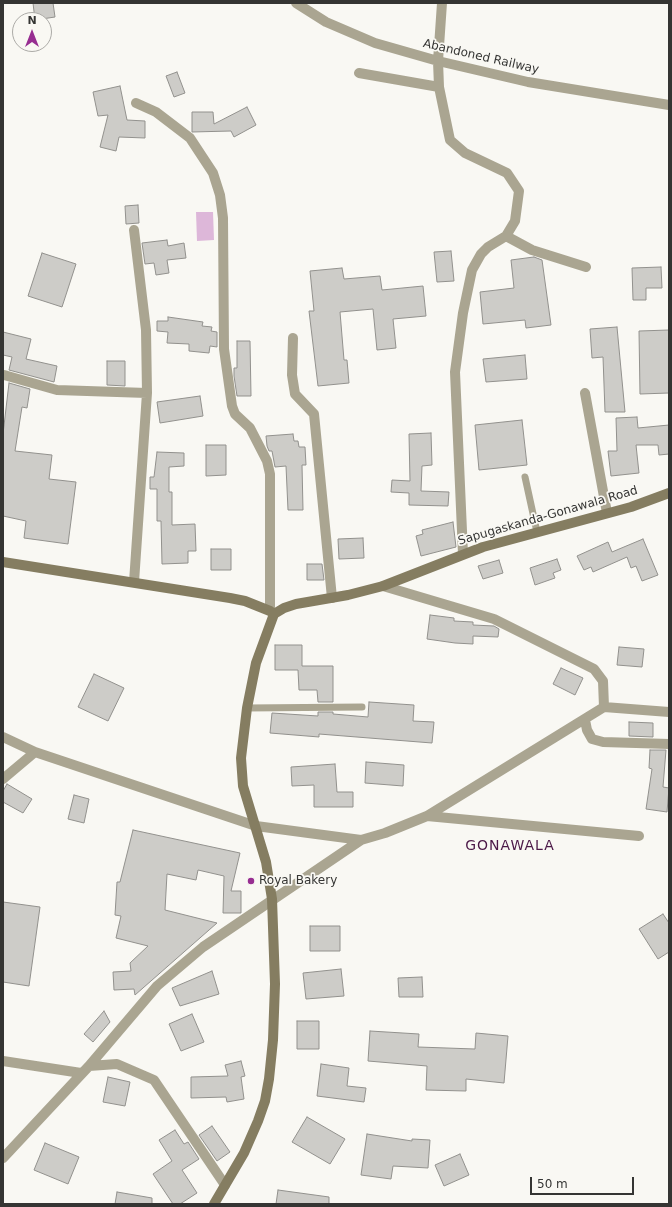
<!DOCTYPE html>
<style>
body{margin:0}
#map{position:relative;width:672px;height:1207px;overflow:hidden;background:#f9f8f3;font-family:"DejaVu Sans",sans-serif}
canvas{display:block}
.frame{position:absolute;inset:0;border:4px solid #353533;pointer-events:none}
.north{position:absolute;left:12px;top:12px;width:40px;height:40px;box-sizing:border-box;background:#f9f8f3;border:1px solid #abaaa6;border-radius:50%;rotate:0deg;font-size:11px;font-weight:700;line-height:16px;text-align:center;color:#353533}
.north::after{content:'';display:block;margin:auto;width:14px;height:18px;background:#972e91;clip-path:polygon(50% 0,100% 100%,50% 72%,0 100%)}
.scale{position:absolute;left:530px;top:1177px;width:104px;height:18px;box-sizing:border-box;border:2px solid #353533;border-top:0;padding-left:5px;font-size:12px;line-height:14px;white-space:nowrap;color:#353533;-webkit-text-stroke:3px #f9f8f3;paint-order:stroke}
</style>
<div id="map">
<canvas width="672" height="1207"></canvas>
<div class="frame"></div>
<div class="north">N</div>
<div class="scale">50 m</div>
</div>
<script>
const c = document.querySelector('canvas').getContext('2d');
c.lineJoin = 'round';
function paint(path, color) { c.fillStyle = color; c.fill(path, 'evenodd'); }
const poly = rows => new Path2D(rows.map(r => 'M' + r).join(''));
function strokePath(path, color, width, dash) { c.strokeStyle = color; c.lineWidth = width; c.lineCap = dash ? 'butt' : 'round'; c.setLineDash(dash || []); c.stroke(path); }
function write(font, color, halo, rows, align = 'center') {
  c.font = font + ' "DejaVu Sans",sans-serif'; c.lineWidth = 3.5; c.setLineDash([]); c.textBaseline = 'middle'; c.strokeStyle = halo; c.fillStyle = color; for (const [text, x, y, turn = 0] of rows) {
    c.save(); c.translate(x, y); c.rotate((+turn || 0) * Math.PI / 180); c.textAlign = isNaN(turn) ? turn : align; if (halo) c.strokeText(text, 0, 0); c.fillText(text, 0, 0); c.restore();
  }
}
paint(poly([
 [196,212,213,212,214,240,197,241]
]), '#ddb7d9');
const building = poly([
 [33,3,53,3,55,17,35,20,33,3],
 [177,72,185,93,174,97,166,76,177,72],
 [120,86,127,120,145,121,145,138,119,137,116,151,100,147,108,115,98,116,93,92,120,86],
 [247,107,256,125,234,137,231,131,192,132,192,112,213,112,214,124,247,107],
 [138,205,139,223,126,224,125,206,138,205],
 [167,240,168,246,184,243,186,258,167,260,169,273,156,275,154,263,145,264,142,243,167,240],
 [451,251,454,281,437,282,434,252,451,251],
 [42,253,76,264,62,307,28,296,42,253],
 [534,257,542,260,551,325,526,328,525,320,483,324,480,292,514,288,511,260,534,257],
 [661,267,662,288,646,288,646,300,633,300,632,268,661,267],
 [342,268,344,279,380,276,382,290,423,286,426,316,393,319,396,348,377,350,373,309,340,312,344,360,347,360,349,383,318,386,309,311,314,311,310,271,342,268],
 [168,317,203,322,202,326,212,327,211,331,217,332,217,347,210,346,209,353,189,351,189,344,167,343,168,332,157,331,157,321,168,321,168,317],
 [617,327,625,412,605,412,603,357,592,358,590,329,617,327],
 [669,330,669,393,640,394,639,331,669,330],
 [3,332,31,339,26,359,57,366,54,382,9,370,12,357,3,355,3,332],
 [237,341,250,341,251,396,237,396,234,376,234,368,237,368,237,341],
 [525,355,527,379,486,382,483,359,525,355],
 [107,361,125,361,125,386,107,385,107,361],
 [9,383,30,389,27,408,22,407,15,451,52,455,49,479,76,482,68,544,24,538,26,521,3,516,3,434,9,383],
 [200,396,203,416,160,423,157,402,200,396],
 [637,417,638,428,669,425,669,454,659,455,658,445,636,445,639,473,611,476,608,451,617,451,616,418,637,417],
 [522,420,527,465,479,470,475,425,522,420],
 [431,433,432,465,422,466,421,491,449,492,448,506,409,505,409,493,391,492,392,480,410,481,409,434,431,433],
 [293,434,294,441,298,441,299,447,305,447,306,465,302,465,303,510,288,510,286,466,275,467,272,451,269,451,267,446,266,436,293,434],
 [206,445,226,445,226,475,206,476,206,445],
 [157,452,184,453,184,466,169,467,169,492,172,492,172,525,195,524,196,551,188,551,188,563,162,564,161,521,157,521,157,489,150,489,150,477,154,477,157,452],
 [453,522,456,547,421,556,416,536,423,534,422,530,453,522],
 [363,538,364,558,339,559,338,539,363,538],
 [643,539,658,575,642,581,636,566,631,568,627,557,593,572,591,567,584,570,577,556,608,542,612,552,643,539],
 [211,549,231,549,231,570,211,570,211,549],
 [557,559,561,570,553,573,555,578,535,585,530,568,557,559],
 [499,560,503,573,483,579,478,566,499,560],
 [307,564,322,564,324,580,307,580,307,564],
 [430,615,454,618,454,621,473,622,473,625,494,626,499,629,498,637,473,636,473,644,455,643,427,639,430,615],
 [275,645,302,645,302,666,333,666,333,702,318,702,317,690,299,690,298,670,275,670,275,645],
 [619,647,644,649,642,667,617,665,619,647],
 [561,668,583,678,575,695,553,684,561,668],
 [94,674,124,688,108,721,78,707,94,674],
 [369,702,414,705,413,721,434,722,432,743,319,734,319,737,270,733,272,713,318,716,318,712,333,712,333,714,368,717,369,702],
 [629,722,653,723,653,737,629,736,629,722],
 [650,750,666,750,663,787,669,788,667,812,646,809,652,769,649,768,650,750],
 [366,762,404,765,403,786,365,783,366,762],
 [335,764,337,792,353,792,353,807,314,807,314,785,292,786,291,767,335,764],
 [7,784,32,799,23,813,3,802,3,791,7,784],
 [74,795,89,799,84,823,68,819,74,795],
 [133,830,240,853,231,891,241,891,241,913,223,913,224,876,198,870,196,880,167,874,165,910,217,923,135,995,134,989,114,990,113,972,131,971,130,963,148,946,116,938,121,916,115,915,117,882,120,882,133,830],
 [3,902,40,907,29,986,3,982,3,902],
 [663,914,669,923,669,952,658,959,639,929,663,914],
 [310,926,340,926,340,951,310,951,310,926],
 [341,969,344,996,306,999,303,973,341,969],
 [212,971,219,994,180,1006,172,988,212,971],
 [422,977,423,997,399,997,398,978,422,977],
 [104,1011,110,1022,93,1042,84,1034,104,1011],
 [192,1014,204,1042,181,1051,169,1024,192,1014],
 [297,1021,319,1021,319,1049,297,1049,297,1021],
 [370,1031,419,1034,418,1047,475,1049,476,1033,508,1036,504,1083,466,1079,466,1091,426,1090,427,1066,368,1061,370,1031],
 [241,1061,245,1076,241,1077,244,1099,227,1102,226,1097,191,1098,191,1077,228,1076,225,1065,241,1061],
 [321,1064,349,1068,347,1086,366,1088,364,1102,317,1096,321,1064],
 [108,1077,130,1082,125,1106,103,1102,108,1077],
 [307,1117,345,1139,330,1164,292,1142,307,1117],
 [212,1126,230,1152,217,1161,199,1135,212,1126],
 [175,1130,184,1144,188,1142,199,1159,182,1170,197,1193,180,1204,173,1204,153,1174,172,1161,159,1140,175,1130],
 [367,1134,412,1141,412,1139,430,1140,428,1168,393,1166,391,1179,361,1175,367,1134],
 [45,1143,79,1157,68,1184,34,1170,45,1143],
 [460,1154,469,1175,444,1186,435,1165,460,1154],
 [278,1190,329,1197,329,1204,276,1204,278,1190],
 [117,1192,152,1198,152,1204,115,1204,117,1192]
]);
paint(building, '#cdccc8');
strokePath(building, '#92918d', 1);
strokePath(poly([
 [525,477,537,532],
 [247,708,362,707]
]), '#aaa591', 7);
strokePath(poly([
 [296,3,326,22,375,43,438,61,528,82,669,105],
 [442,3,438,61,439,87,450,140,465,153,507,173,519,191,515,221,506,236,488,247,481,254,472,270,463,313,455,372,463,554],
 [359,73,439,87],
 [136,103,156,112,190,138,213,173,220,195,223,218,224,349,232,406,235,414,250,428,267,461,270,474,270,611],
 [134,230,146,330,147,393,134,582],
 [506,236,532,250,586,267],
 [293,338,292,375,295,394,314,414,332,598],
 [4,375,57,390,147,393],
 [585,393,607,513],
 [383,586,494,619,594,669,603,681,604,707],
 [585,720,587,730,592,739,603,742,669,744],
 [3,737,35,752,256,826,361,840,385,833,427,816,604,707,669,712],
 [3,779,35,752],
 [427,816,639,836],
 [3,1061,81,1073],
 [89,1066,157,986,203,947,361,840],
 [3,1158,89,1066,117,1064,154,1080,225,1185]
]), '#aaa591', 10);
strokePath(poly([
 [3,562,230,598,245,601,270,611,274,614],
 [214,1204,244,1153,258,1121,265,1101,269,1079,273,1040,275,984,272,899,266,862,243,786,241,758,247,708,256,663,274,614,284,608,296,604,348,595,383,586,483,547,631,507,669,493]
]), '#857d61', 10);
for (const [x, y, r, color] of [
 [251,881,4,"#972e91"]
]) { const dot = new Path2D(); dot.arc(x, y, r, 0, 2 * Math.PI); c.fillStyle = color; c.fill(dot); strokePath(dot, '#f9f8f3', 1.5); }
write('12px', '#353533', '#f9f8f3', [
 ["Abandoned Railway",481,57,13],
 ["Sapugaskanda-Gonawala Road",548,516,-16]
]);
write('12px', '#353533', '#f9f8f3', [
 ["Royal Bakery",259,881]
], 'left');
c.letterSpacing = '1px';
write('14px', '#4b1847', '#f9f8f3', [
 ["GONAWALA",510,846]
]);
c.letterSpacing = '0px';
</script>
